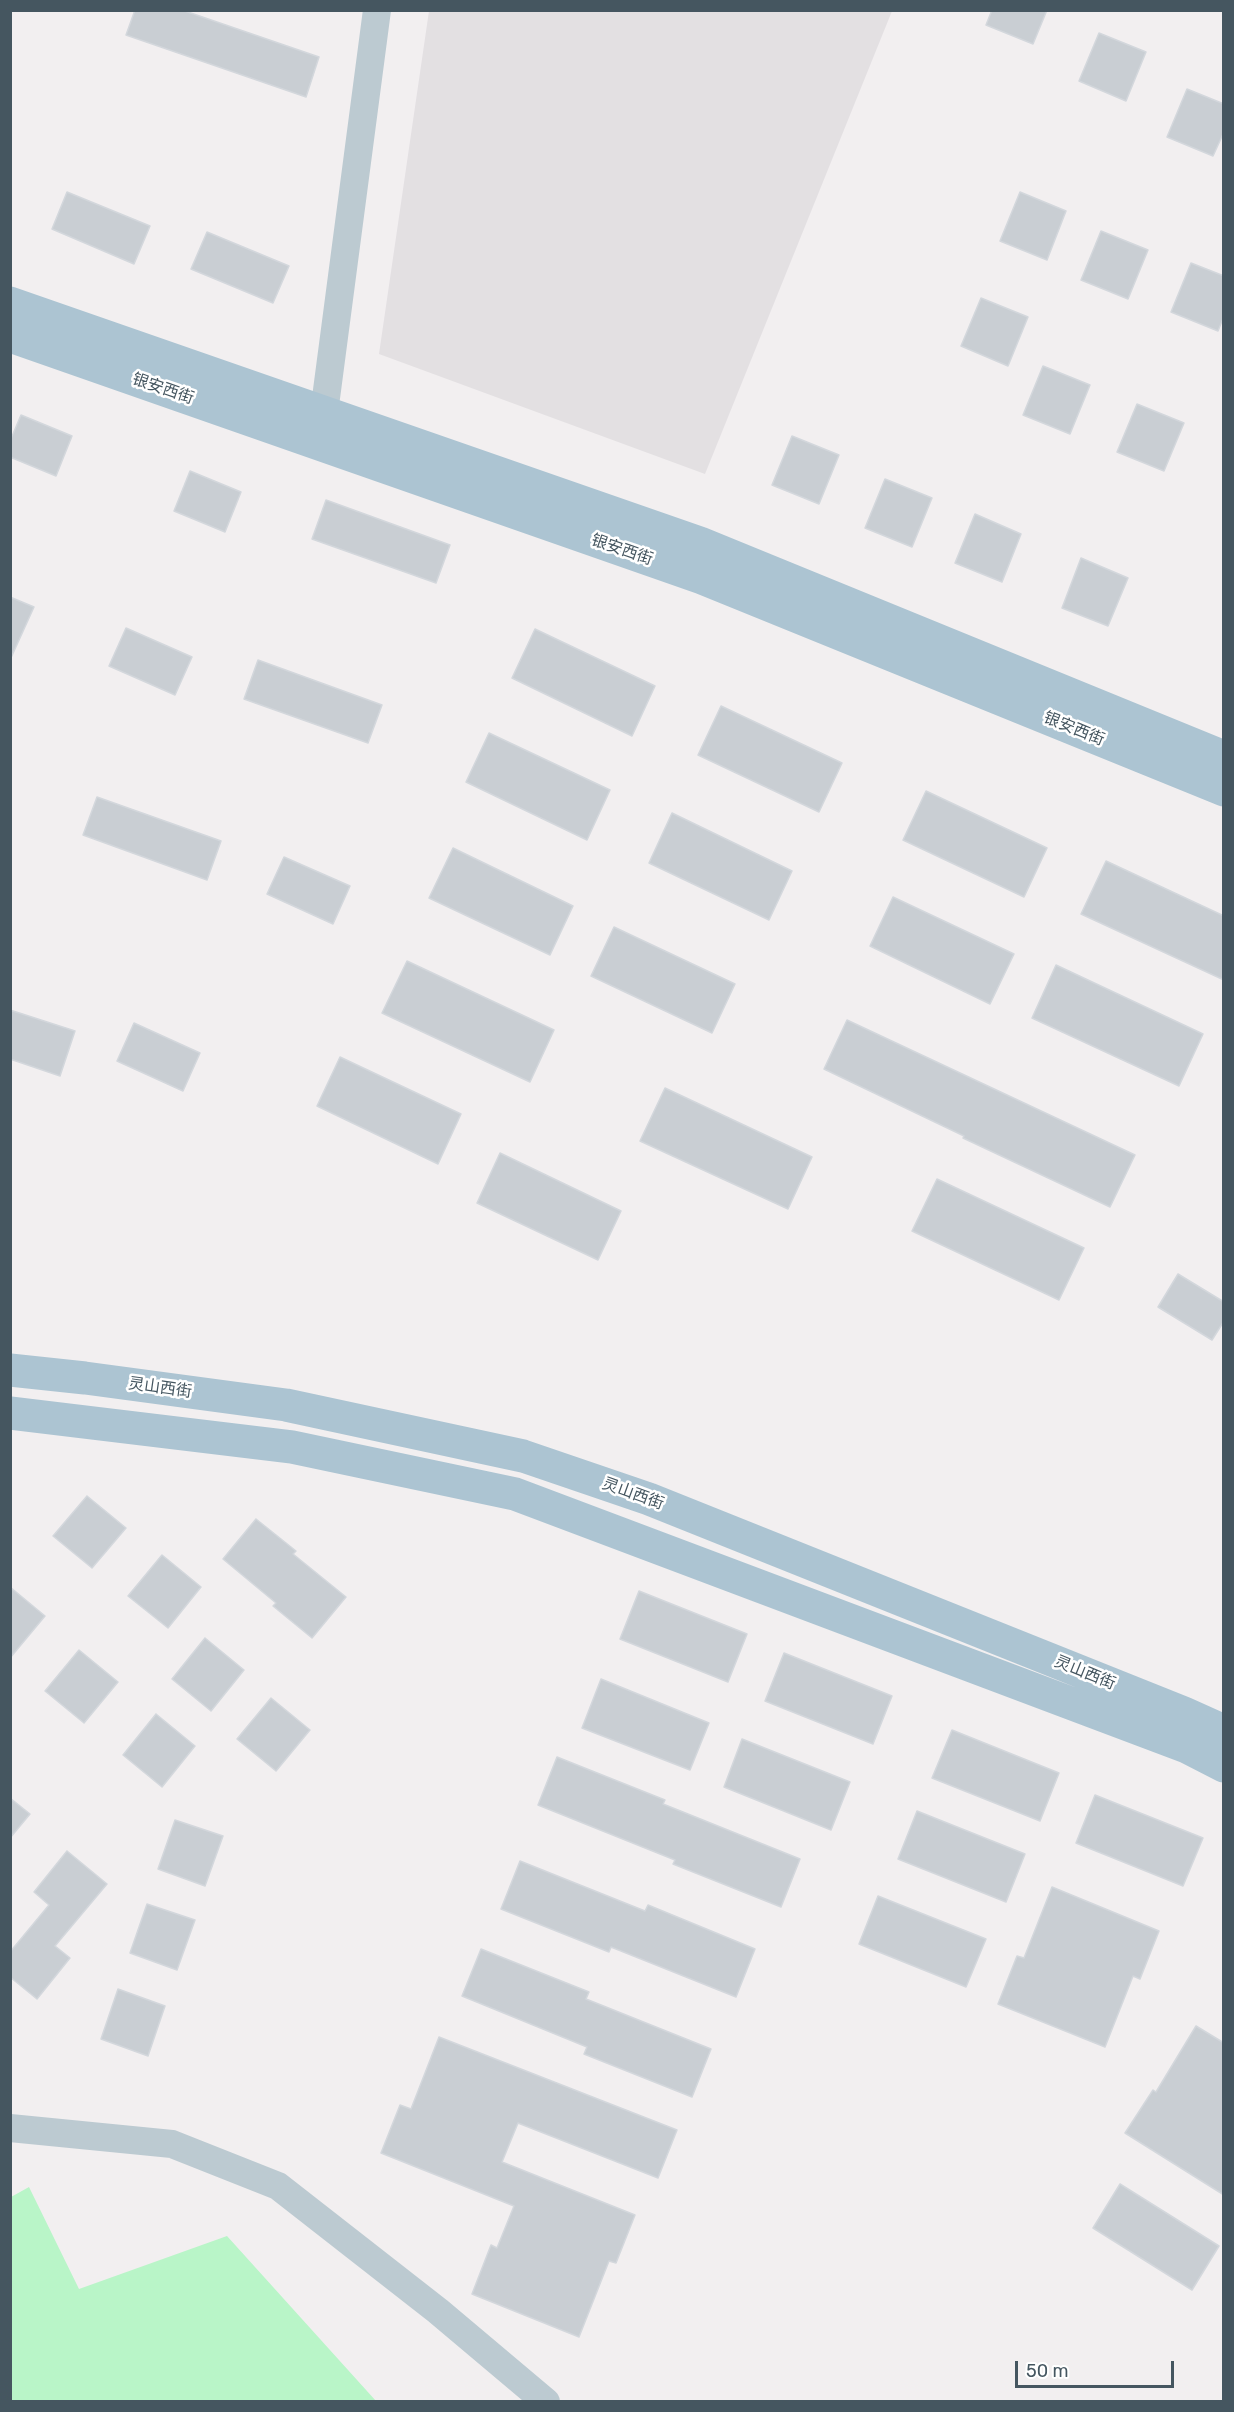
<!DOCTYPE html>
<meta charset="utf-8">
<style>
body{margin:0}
#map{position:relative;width:1234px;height:2412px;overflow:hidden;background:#f2eff0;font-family:Rubik,sans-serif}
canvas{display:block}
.frame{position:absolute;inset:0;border:12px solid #455660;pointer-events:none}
.scale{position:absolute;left:1015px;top:2361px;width:159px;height:27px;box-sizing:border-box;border:3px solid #455660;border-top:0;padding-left:8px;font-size:18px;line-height:21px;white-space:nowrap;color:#455660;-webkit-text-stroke:4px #fff;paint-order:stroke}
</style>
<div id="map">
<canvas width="1234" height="2412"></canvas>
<div class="frame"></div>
<div class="scale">50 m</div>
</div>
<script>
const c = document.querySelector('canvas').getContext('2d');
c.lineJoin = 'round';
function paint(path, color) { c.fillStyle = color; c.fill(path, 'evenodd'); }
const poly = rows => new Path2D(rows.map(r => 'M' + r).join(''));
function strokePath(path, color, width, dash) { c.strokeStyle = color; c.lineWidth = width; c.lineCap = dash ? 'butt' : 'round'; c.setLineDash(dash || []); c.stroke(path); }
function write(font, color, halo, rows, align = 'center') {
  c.font = font + ' Rubik,"Noto Sans SC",sans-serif'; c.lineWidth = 5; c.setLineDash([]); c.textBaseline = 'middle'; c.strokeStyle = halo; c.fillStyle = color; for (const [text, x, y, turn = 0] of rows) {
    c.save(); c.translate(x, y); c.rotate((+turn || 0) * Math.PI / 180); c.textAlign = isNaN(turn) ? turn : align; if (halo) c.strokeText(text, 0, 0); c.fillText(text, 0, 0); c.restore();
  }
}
paint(poly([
 [429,11,892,11,705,474,379,354]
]), '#e3e0e2');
paint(poly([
 [29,2187,79,2289,227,2236,376,2401,11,2401,11,2197]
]), '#b9f5c8');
const building = poly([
 [135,10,182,10,319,57,306,97,126,35,135,10],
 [992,10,1047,10,1033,44,986,25,992,10],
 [1099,33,1146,52,1126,101,1079,81,1099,33],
 [1187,89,1224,104,1224,132,1213,156,1167,137,1187,89],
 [67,192,150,226,134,264,52,229,67,192],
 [1020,192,1066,211,1047,260,1000,241,1020,192],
 [1101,231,1148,250,1128,299,1081,280,1101,231],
 [207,232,289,266,273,303,191,269,207,232],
 [1191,263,1224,276,1224,316,1218,331,1171,312,1191,263],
 [981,298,1028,317,1008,366,961,346,981,298],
 [1043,366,1090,385,1070,434,1023,415,1043,366],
 [1137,404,1184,423,1164,471,1117,452,1137,404],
 [21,415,72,436,56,476,10,457,10,441,21,415],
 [792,436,839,455,819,504,772,485,792,436],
 [190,471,241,492,225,532,174,511,190,471],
 [885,479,932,498,912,547,865,528,885,479],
 [326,500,450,545,436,583,312,539,326,500],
 [975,514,1021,534,1002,582,955,563,975,514],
 [1081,558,1128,578,1108,626,1062,608,1081,558],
 [10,597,34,607,10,660,10,597],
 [126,628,192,657,175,695,109,666,126,628],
 [535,629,655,686,632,736,512,678,535,629],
 [258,660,382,705,368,743,244,699,258,660],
 [721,706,842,763,819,812,698,755,721,706],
 [489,733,610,790,587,840,466,782,489,733],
 [926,791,1047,848,1024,897,903,840,926,791],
 [97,797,221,841,207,880,83,835,97,797],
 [672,813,792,871,769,920,649,863,672,813],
 [453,848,573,906,550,955,429,898,453,848],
 [284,857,350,886,333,924,267,894,284,857],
 [1106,861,1224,916,1224,980,1081,914,1106,861],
 [893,897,1014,954,990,1004,870,946,893,897],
 [614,927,735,984,712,1033,591,976,614,927],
 [407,961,554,1030,530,1082,382,1013,407,961],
 [1056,965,1203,1034,1179,1086,1032,1018,1056,965],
 [10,1010,75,1031,60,1076,10,1059,10,1010],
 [847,1020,1135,1155,1110,1207,963,1138,964,1136,824,1069,847,1020],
 [134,1023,200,1053,183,1091,117,1061,134,1023],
 [340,1057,461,1114,438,1164,317,1106,340,1057],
 [665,1088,812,1157,788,1209,640,1141,665,1088],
 [500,1153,621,1211,598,1260,477,1203,500,1153],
 [937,1179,1084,1248,1059,1300,912,1231,937,1179],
 [1178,1274,1224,1302,1224,1321,1212,1340,1158,1307,1178,1274],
 [87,1496,126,1528,92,1568,53,1536,87,1496],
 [256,1519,296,1551,293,1554,346,1597,312,1638,273,1606,276,1603,223,1559,256,1519],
 [162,1555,201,1587,168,1628,128,1596,162,1555],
 [10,1587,45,1616,10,1658,10,1587],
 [639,1591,747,1634,728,1682,620,1639,639,1591],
 [205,1638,244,1670,211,1711,172,1679,205,1638],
 [79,1650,118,1682,84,1723,45,1691,79,1650],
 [784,1653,892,1696,873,1744,765,1701,784,1653],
 [601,1679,709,1723,690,1770,582,1728,601,1679],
 [271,1698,310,1730,276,1771,237,1739,271,1698],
 [156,1714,195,1746,162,1787,123,1755,156,1714],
 [952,1730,1059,1773,1040,1821,932,1778,952,1730],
 [742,1739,850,1782,831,1830,724,1787,742,1739],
 [557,1757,665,1800,663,1804,800,1859,781,1907,673,1864,675,1860,538,1805,557,1757],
 [1095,1795,1203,1838,1183,1886,1076,1843,1095,1795],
 [10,1798,30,1814,10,1838,10,1798],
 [917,1811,1025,1854,1006,1902,898,1859,917,1811],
 [175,1820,223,1836,205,1886,158,1869,175,1820],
 [67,1851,107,1884,55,1946,70,1958,37,1999,10,1977,10,1952,49,1905,34,1892,67,1851],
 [520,1861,645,1911,648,1905,755,1949,736,1997,611,1947,609,1952,501,1909,520,1861],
 [1052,1887,1159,1931,1140,1979,1133,1976,1105,2047,998,2004,1017,1956,1024,1958,1052,1887],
 [878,1896,986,1939,966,1987,859,1944,878,1896],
 [147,1904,195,1920,177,1970,130,1953,147,1904],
 [481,1949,589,1992,586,1999,711,2049,692,2097,584,2054,587,2047,462,1996,481,1949],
 [118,1989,165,2006,148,2056,101,2039,118,1989],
 [1196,2026,1224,2043,1224,2195,1125,2133,1153,2090,1156,2092,1196,2026],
 [439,2037,677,2130,658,2178,518,2123,502,2162,635,2215,616,2263,609,2261,579,2337,472,2294,491,2245,497,2248,514,2206,381,2153,400,2105,411,2109,439,2037],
 [1120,2184,1219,2246,1192,2290,1093,2228,1120,2184]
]);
paint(building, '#c9ced3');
strokePath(building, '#d3d7dc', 1.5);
strokePath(poly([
 [324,413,377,10],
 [10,2128,172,2144,278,2186,438,2311,546,2402]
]), '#bccad1', 28);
strokePath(poly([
 [10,303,700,543,1224,757],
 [10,336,702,578,1224,790],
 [10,1370,85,1378,286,1405,523,1456,649,1499,1184,1713,1224,1731],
 [10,1413,292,1447,515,1494,1187,1747,1224,1766]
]), '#acc4d2', 33);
write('16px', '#455660', '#fff', [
 ["银安西街",163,389,19],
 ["银安西街",622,550,19],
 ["银安西街",1074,729,22],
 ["灵山西街",160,1388,8],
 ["灵山西街",633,1494,20],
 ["灵山西街",1085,1673,22]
]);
</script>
